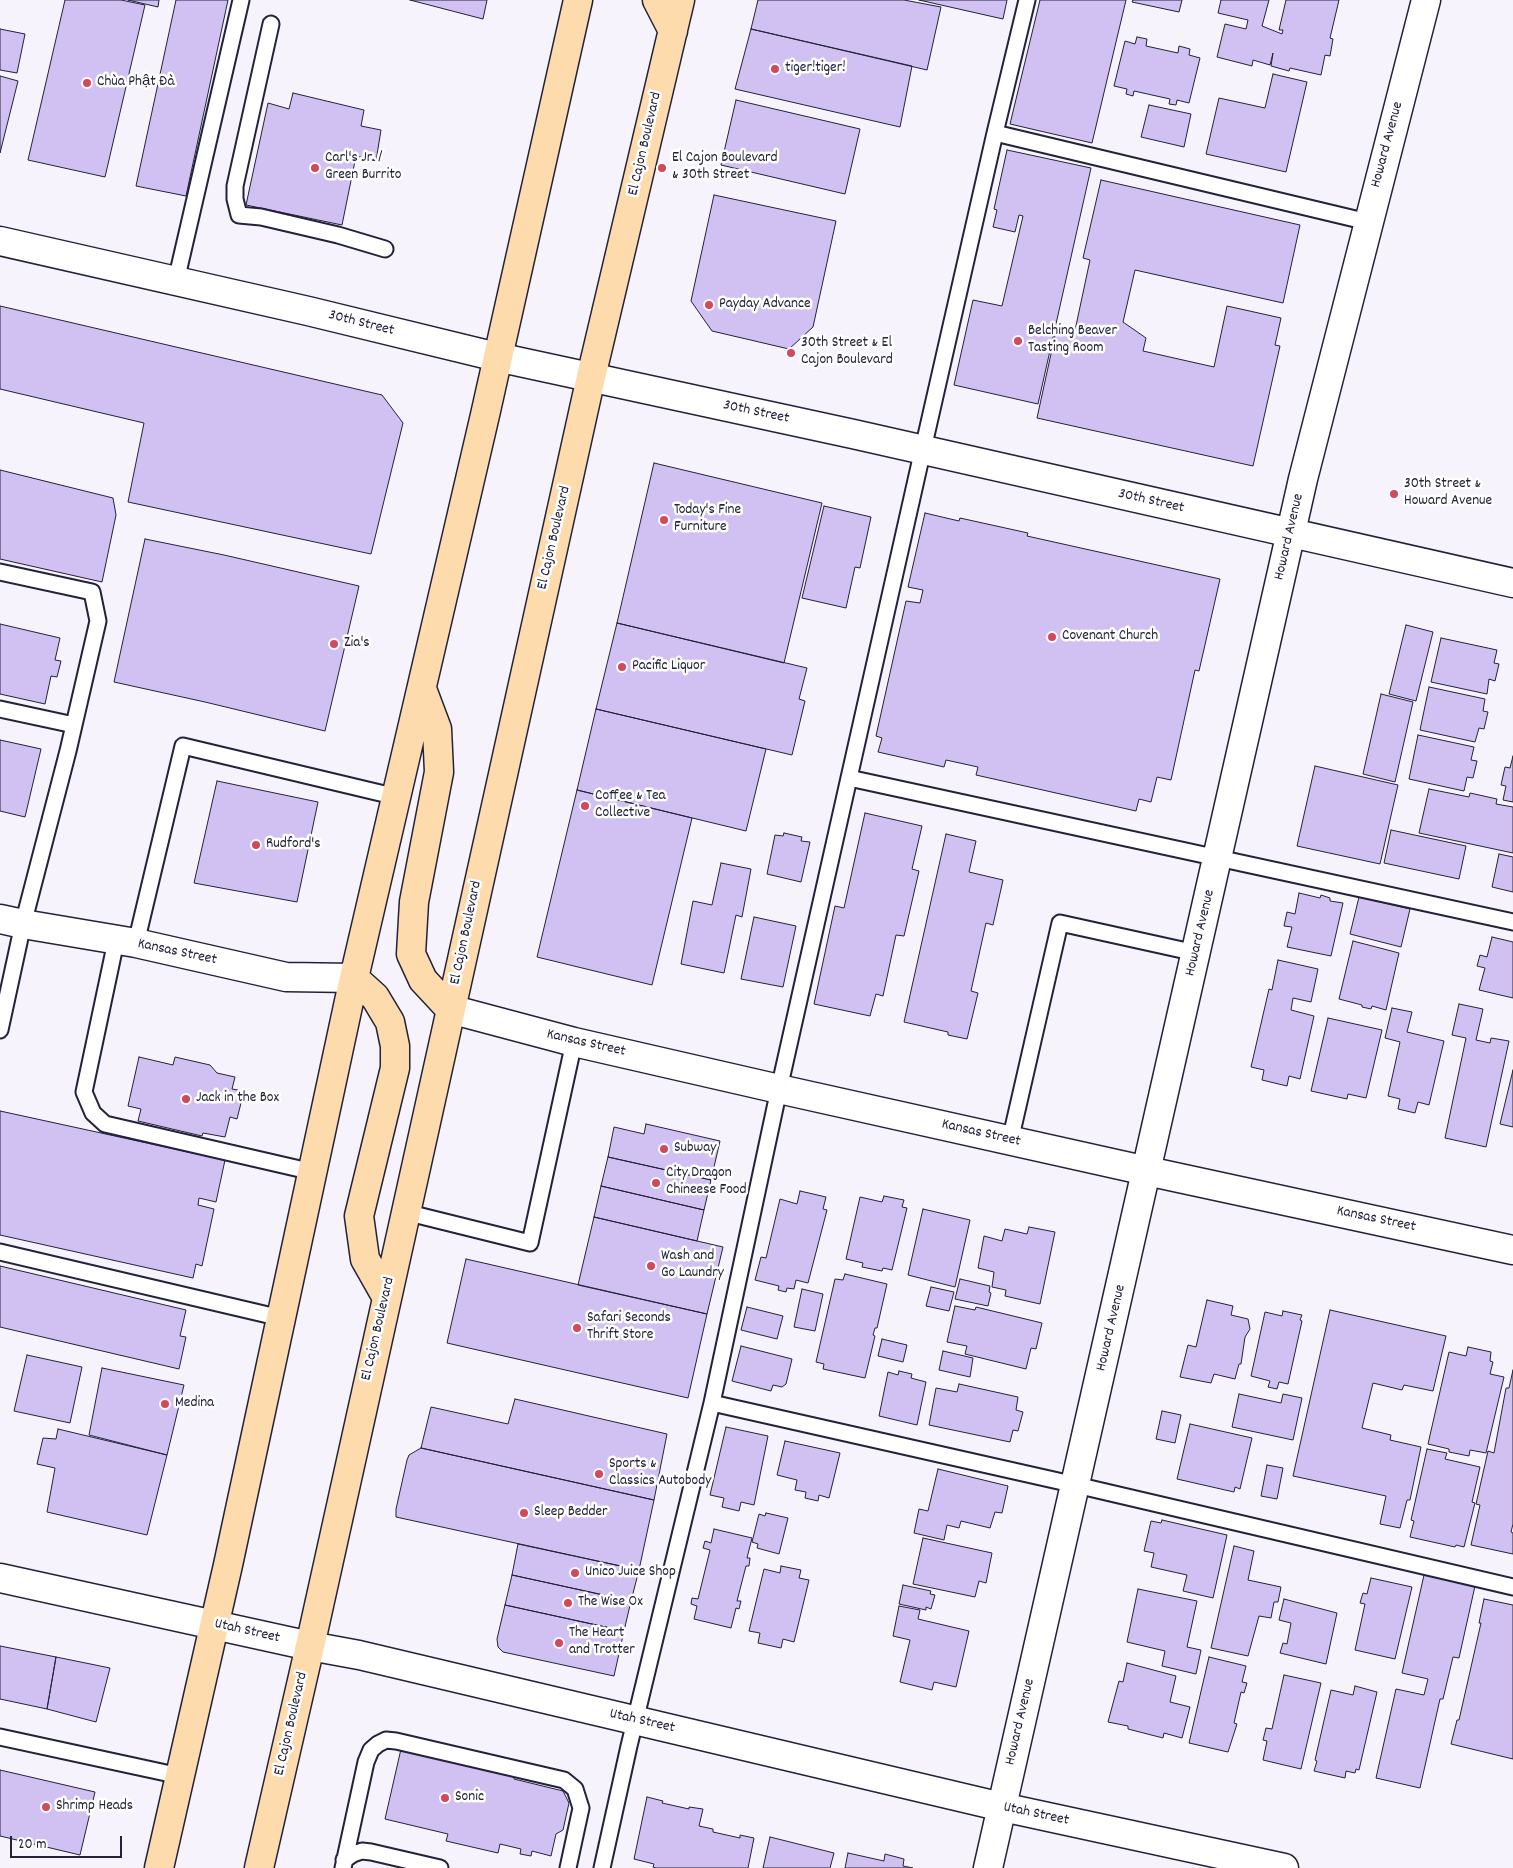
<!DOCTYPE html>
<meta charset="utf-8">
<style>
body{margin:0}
#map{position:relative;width:1513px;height:1868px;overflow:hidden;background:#f6f3fc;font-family:Dekko,sans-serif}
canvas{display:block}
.scale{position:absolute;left:10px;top:1836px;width:112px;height:22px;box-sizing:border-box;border:2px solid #22223b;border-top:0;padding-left:6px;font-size:15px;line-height:18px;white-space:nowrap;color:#22223b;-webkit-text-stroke:4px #fff;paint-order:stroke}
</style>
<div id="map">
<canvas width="1513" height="1868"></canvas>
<div class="scale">20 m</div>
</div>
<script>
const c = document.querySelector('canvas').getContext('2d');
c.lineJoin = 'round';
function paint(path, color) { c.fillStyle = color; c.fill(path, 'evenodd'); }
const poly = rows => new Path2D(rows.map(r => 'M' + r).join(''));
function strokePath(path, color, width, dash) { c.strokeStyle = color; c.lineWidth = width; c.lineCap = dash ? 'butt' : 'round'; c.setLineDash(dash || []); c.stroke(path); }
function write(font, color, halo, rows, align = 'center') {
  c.font = font + ' Dekko,sans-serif'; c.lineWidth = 5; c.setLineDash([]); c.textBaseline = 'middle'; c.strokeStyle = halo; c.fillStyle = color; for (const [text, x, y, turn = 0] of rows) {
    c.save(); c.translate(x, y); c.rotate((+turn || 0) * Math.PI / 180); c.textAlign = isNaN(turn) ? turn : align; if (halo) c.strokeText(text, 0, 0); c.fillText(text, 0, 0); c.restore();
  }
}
const building = poly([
 [65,0,121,0,145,5,105,177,28,160,65,0],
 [128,0,159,0,158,7,128,0],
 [176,0,228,0,186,196,136,186,176,0],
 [410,0,487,0,483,19,410,0],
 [758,0,904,0,941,7,927,70,751,29,758,0],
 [919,0,1007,0,1003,19,919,0],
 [1040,0,1126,0,1092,143,1010,124,1040,0],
 [1133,0,1182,0,1179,12,1132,2,1133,0],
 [1221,0,1269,0,1262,26,1282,34,1283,30,1279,30,1286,0,1339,0,1330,38,1333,39,1330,56,1325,55,1321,75,1290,68,1289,71,1271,66,1273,53,1270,65,1253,60,1252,66,1217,57,1225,24,1246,29,1248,20,1218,13,1221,0],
 [0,29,25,34,17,73,0,70,0,29],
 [751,29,912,66,900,127,735,89,751,29],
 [1137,37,1147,39,1146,46,1178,53,1179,46,1190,49,1189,55,1200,58,1189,103,1177,100,1176,105,1169,104,1170,99,1134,91,1133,96,1126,94,1127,89,1114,86,1125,41,1135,44,1137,37],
 [1273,74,1307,82,1286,172,1206,154,1219,98,1265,108,1273,74],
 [0,76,18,81,0,153,0,76],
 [293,93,364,110,361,126,381,130,376,161,356,156,342,225,246,205,268,103,289,109,293,93],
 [736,100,860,129,845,194,721,165,736,100],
 [1149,105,1191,114,1184,147,1141,137,1149,105],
 [1007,150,1091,168,1038,404,954,385,973,300,1002,306,1023,216,1019,215,1015,232,993,227,997,210,994,209,1007,150],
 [1101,180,1300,225,1283,303,1135,270,1123,322,1146,338,1143,351,1214,367,1227,306,1281,318,1275,345,1280,346,1253,466,1037,418,1056,331,1074,335,1090,260,1083,258,1101,180],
 [714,195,836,221,813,327,789,349,712,331,691,301,714,195],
 [0,306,382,395,403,423,371,554,128,502,144,423,0,389,0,306],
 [654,463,822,503,784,663,617,623,654,463],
 [0,470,113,498,116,515,102,582,0,559,0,470],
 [824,506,871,517,860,568,855,567,846,608,802,598,824,506],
 [925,513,959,521,960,518,1028,533,1027,536,1220,579,1199,671,1195,670,1171,780,1157,777,1151,802,1139,799,1136,811,976,775,978,767,946,760,944,767,878,752,882,738,876,736,906,601,920,603,923,590,908,587,925,513],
 [145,539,224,555,359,586,325,731,205,702,114,682,145,539],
 [617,623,807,668,799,699,805,701,792,755,596,709,617,623],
 [0,624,60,638,55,660,61,661,57,677,51,676,45,704,0,694,0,624],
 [1406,625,1433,632,1416,701,1389,694,1406,625],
 [1441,638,1497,650,1494,663,1499,664,1495,681,1489,679,1487,694,1431,682,1441,638],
 [1429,687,1485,699,1483,711,1488,712,1484,729,1479,728,1475,742,1420,730,1429,687],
 [1381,694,1413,702,1395,782,1363,774,1381,694],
 [596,709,766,749,746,831,577,790,596,709],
 [1418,735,1474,747,1471,760,1477,761,1473,778,1467,777,1464,791,1409,779,1418,735],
 [0,740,41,749,25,817,0,811,0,740],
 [1513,756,1513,802,1503,800,1506,786,1501,785,1505,767,1510,768,1513,756],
 [1315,766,1398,785,1380,864,1297,846,1315,766],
 [217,781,318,802,297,902,194,883,217,781],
 [1429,789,1469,797,1470,793,1497,799,1496,804,1513,807,1513,853,1419,833,1429,789],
 [577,790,692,818,652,985,537,957,577,790],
 [865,813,922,826,912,869,919,871,904,936,896,935,883,996,876,994,870,1016,814,1004,835,906,844,908,865,813],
 [1391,830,1466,846,1459,879,1384,863,1391,830],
 [784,833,802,837,801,841,810,842,801,882,767,874,775,835,783,836,784,833],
 [946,834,976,841,969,872,1003,880,993,925,986,923,971,991,978,993,967,1039,948,1035,948,1032,904,1022,946,834],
 [1499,854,1513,857,1513,892,1492,887,1499,854],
 [721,863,751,869,742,917,736,915,724,973,681,964,693,901,712,905,721,863],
 [1299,893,1320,898,1321,895,1330,898,1330,901,1343,903,1331,956,1287,947,1292,927,1284,926,1287,912,1295,914,1299,893],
 [1359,897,1410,909,1401,947,1350,934,1359,897],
 [754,917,796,926,783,987,741,979,754,917],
 [1492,937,1513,942,1513,998,1479,990,1485,968,1477,966,1480,955,1487,957,1492,937],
 [1353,941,1399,953,1386,1010,1372,1006,1371,1009,1362,1007,1362,1005,1339,999,1353,941],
 [1278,960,1318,969,1311,1002,1293,998,1291,1010,1314,1016,1300,1079,1289,1076,1287,1086,1262,1080,1264,1070,1251,1067,1269,989,1272,990,1278,960],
 [1459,1004,1483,1009,1476,1040,1490,1043,1491,1038,1509,1041,1486,1147,1445,1138,1466,1038,1452,1035,1459,1004],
 [1392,1008,1412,1012,1407,1032,1444,1041,1429,1105,1418,1102,1415,1113,1398,1109,1400,1099,1388,1096,1400,1042,1385,1038,1392,1008],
 [1328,1018,1382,1030,1366,1098,1348,1094,1347,1099,1311,1091,1328,1018],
 [139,1057,173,1065,175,1057,210,1065,217,1073,235,1077,232,1089,244,1091,237,1119,230,1117,225,1137,203,1133,202,1136,138,1121,141,1109,128,1106,139,1057],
 [1513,1070,1513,1127,1500,1124,1513,1070],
 [0,1111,225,1160,216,1202,199,1198,198,1205,214,1209,202,1266,196,1264,193,1278,0,1235,0,1111],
 [646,1124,720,1141,711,1180,608,1157,614,1127,644,1134,646,1124],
 [608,1157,711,1180,704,1210,601,1186,608,1157],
 [601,1186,704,1210,697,1241,594,1217,601,1186],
 [800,1191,826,1197,823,1209,827,1210,808,1283,796,1280,794,1289,787,1288,786,1292,778,1290,779,1286,755,1280,761,1257,766,1258,780,1199,797,1204,800,1191],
 [884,1196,904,1200,902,1207,907,1208,892,1270,883,1268,882,1271,862,1267,863,1263,846,1259,860,1197,882,1202,884,1196],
 [923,1209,970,1220,955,1287,908,1275,923,1209],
 [594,1217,723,1247,707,1314,578,1285,594,1217],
 [1029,1227,1055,1232,1040,1304,1005,1296,1006,1290,992,1287,994,1272,978,1268,984,1236,1002,1241,1005,1229,1027,1234,1029,1227],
 [466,1259,707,1314,688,1398,447,1343,466,1259],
 [0,1266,186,1310,180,1336,186,1337,179,1369,0,1327,0,1266],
 [845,1274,887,1284,877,1328,875,1328,873,1335,875,1336,865,1378,823,1369,824,1364,816,1362,835,1279,843,1280,845,1274],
 [960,1279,990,1286,989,1292,991,1293,988,1306,955,1299,960,1279],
 [931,1287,954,1292,949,1311,926,1306,931,1287],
 [802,1289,823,1294,815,1331,794,1327,802,1289],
 [1207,1300,1233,1306,1231,1315,1248,1319,1250,1329,1245,1337,1241,1364,1239,1364,1235,1379,1214,1374,1211,1383,1180,1377,1188,1345,1196,1347,1207,1300],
 [955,1306,975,1310,976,1307,1042,1323,1036,1349,1031,1348,1026,1369,965,1354,967,1346,947,1342,955,1306],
 [747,1307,783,1316,777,1339,741,1330,747,1307],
 [1330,1310,1446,1336,1433,1391,1404,1385,1402,1390,1373,1383,1362,1428,1391,1435,1390,1440,1421,1447,1410,1500,1407,1500,1400,1528,1380,1524,1386,1496,1293,1476,1330,1310],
 [1283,1311,1302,1315,1300,1320,1302,1321,1288,1384,1279,1382,1277,1389,1268,1387,1270,1381,1251,1376,1265,1312,1282,1316,1283,1311],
 [882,1339,907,1345,903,1362,878,1356,882,1339],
 [741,1346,792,1359,786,1384,782,1387,773,1385,771,1391,732,1381,741,1346],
 [1468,1347,1491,1352,1490,1361,1493,1362,1490,1374,1504,1377,1486,1453,1470,1450,1469,1456,1449,1452,1449,1449,1428,1444,1449,1352,1466,1356,1468,1347],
 [943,1351,973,1358,970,1377,939,1370,943,1351],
 [27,1355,82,1367,70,1423,14,1411,27,1355],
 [102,1368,184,1385,167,1455,89,1435,102,1368],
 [1513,1370,1513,1524,1511,1532,1513,1533,1513,1554,1471,1545,1480,1505,1476,1504,1488,1451,1494,1453,1506,1388,1509,1388,1513,1370],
 [899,1371,912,1374,911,1378,926,1382,917,1425,879,1416,888,1372,898,1375,899,1371],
 [959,1384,1018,1397,1016,1410,1023,1412,1018,1431,1013,1430,1010,1442,929,1425,936,1388,957,1392,959,1384],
 [1239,1394,1281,1403,1283,1394,1302,1398,1293,1440,1232,1427,1239,1394],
 [515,1399,667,1434,654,1500,421,1448,431,1407,508,1424,515,1399],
 [1162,1411,1181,1415,1175,1443,1156,1439,1162,1411],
 [1190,1424,1252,1438,1240,1489,1235,1487,1234,1492,1177,1479,1190,1424],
 [726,1427,768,1436,754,1505,741,1502,739,1511,722,1507,724,1498,710,1495,726,1427],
 [58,1429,167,1455,147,1535,47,1512,55,1468,37,1464,43,1438,56,1439,58,1429],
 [785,1441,840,1453,829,1498,819,1495,818,1501,805,1498,806,1492,795,1490,797,1480,777,1475,785,1441],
 [421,1448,654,1500,639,1570,396,1517,396,1509,407,1460,409,1455,421,1448],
 [1427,1449,1447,1453,1445,1459,1480,1467,1472,1502,1475,1503,1464,1547,1456,1545,1455,1547,1410,1537,1414,1521,1411,1520,1427,1449],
 [1267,1465,1283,1468,1277,1499,1261,1496,1267,1465],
 [938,1469,1008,1486,1002,1513,995,1512,990,1528,961,1521,959,1528,947,1525,944,1540,914,1533,919,1509,928,1511,938,1469],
 [766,1513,788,1518,779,1554,757,1548,758,1544,752,1542,759,1514,765,1516,766,1513],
 [1162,1520,1227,1535,1213,1598,1183,1591,1187,1575,1151,1567,1154,1553,1144,1551,1151,1521,1161,1523,1162,1520],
 [714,1529,752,1538,747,1558,750,1558,749,1566,746,1566,737,1601,741,1601,739,1609,736,1608,731,1628,694,1619,697,1606,691,1604,692,1598,698,1599,710,1550,703,1548,705,1541,711,1543,714,1529],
 [923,1538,992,1553,986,1583,979,1581,975,1597,913,1584,923,1538],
 [518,1544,639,1570,631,1601,512,1575,518,1544],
 [1234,1546,1254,1551,1248,1580,1281,1587,1278,1602,1274,1602,1271,1618,1259,1616,1248,1656,1211,1648,1234,1546],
 [781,1566,801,1570,799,1578,809,1580,794,1642,783,1639,781,1648,758,1643,760,1633,749,1631,764,1569,780,1573,781,1566],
 [512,1575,631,1601,624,1631,505,1605,512,1575],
 [1424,1575,1475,1586,1459,1658,1453,1657,1443,1699,1440,1699,1420,1788,1376,1778,1396,1689,1424,1695,1428,1679,1402,1673,1424,1575],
 [1371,1578,1412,1587,1395,1659,1355,1650,1365,1604,1360,1603,1363,1593,1367,1594,1371,1578],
 [903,1585,931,1591,930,1594,935,1595,931,1609,926,1607,926,1610,899,1604,903,1585],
 [1138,1589,1197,1601,1187,1647,1201,1650,1196,1674,1162,1666,1165,1651,1127,1642,1138,1589],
 [1284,1599,1337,1613,1326,1664,1280,1653,1283,1643,1287,1644,1291,1623,1279,1620,1284,1599],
 [1484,1599,1513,1605,1513,1759,1451,1744,1457,1720,1459,1720,1481,1623,1479,1623,1484,1599],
 [505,1605,624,1631,614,1676,503,1652,498,1647,497,1639,505,1605],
 [899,1606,920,1610,918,1619,969,1631,956,1687,934,1682,932,1690,900,1682,910,1640,893,1636,899,1606],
 [0,1646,56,1657,47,1709,0,1699,0,1646],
 [56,1657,110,1668,96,1722,47,1709,56,1657],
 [1209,1657,1246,1666,1242,1682,1247,1683,1244,1693,1241,1692,1234,1723,1237,1724,1228,1752,1189,1743,1209,1657],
 [1127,1663,1176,1676,1170,1702,1190,1707,1182,1738,1164,1733,1163,1738,1128,1729,1128,1726,1108,1722,1119,1681,1123,1682,1127,1663],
 [1284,1675,1321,1683,1301,1769,1263,1760,1267,1741,1263,1740,1266,1728,1272,1729,1284,1675],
 [1355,1686,1377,1692,1359,1770,1356,1769,1355,1773,1346,1771,1345,1778,1314,1771,1317,1761,1315,1760,1331,1690,1353,1695,1355,1686],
 [401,1749,516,1769,514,1779,563,1791,569,1803,563,1830,556,1834,551,1856,532,1851,531,1856,520,1854,521,1849,500,1844,498,1853,446,1841,448,1834,385,1819,401,1749],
 [0,1770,95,1792,80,1855,0,1836,0,1770],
 [647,1797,663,1801,662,1803,689,1809,689,1807,703,1809,699,1826,713,1829,713,1832,740,1838,740,1835,754,1838,748,1868,656,1868,653,1867,654,1864,634,1859,647,1797],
 [770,1837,834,1853,830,1868,763,1868,770,1837],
 [848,1853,884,1861,885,1854,904,1859,903,1866,913,1868,845,1868,848,1853]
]);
paint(building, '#d1c1f2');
strokePath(building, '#22223b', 1);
const lane = poly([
 [271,24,235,186,235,199,239,215,261,217,338,235,385,249],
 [995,133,1368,222],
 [176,281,241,0],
 [0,572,92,592,98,621,68,751,23,924,0,1030],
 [0,709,74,725],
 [849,778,1513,922],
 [116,941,84,1092,93,1113,105,1124,313,1172],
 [136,943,183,746,397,797],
 [1010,1141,1060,923,1196,953],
 [405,1212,530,1243,574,1042],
 [0,1252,281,1318],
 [712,1403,1076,1485,1513,1587],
 [0,1737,180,1776],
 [344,1860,353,1854,362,1851,371,1852,440,1868],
 [343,1868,366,1762,371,1750,378,1744,386,1740,396,1741,564,1780,575,1789,581,1808,568,1868],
 [602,1868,629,1746,712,1403,779,1089,923,449,995,133,1027,0]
]);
const street = poly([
 [23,924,136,943,286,977,354,978],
 [450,1009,574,1042,779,1089,1147,1171,1513,1250]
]);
const secondary = poly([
 [0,241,308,311,497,357,853,434,1513,583],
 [0,919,23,924],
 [0,1578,310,1646,359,1655,1002,1807,1284,1868],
 [988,1868,1303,479,1426,0]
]);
const primary = poly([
 [657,0,673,31],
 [422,689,437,729,439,772,414,902,411,954,423,980,450,1009],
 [354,978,375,997,390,1022,395,1046,395,1068,359,1216,365,1259,386,1296],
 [159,1868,228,1565,354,978,485,415,578,0],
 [259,1868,310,1646,591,377,680,0]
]);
strokePath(lane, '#22223b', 19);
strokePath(street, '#22223b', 31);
strokePath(secondary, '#22223b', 31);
strokePath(primary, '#22223b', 31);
strokePath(lane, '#fff', 15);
strokePath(street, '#fff', 28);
strokePath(secondary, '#fff', 28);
strokePath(primary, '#fedbac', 28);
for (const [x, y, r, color] of [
 [775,69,5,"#d1495b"],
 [87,83,5,"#d1495b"],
 [315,168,5,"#d1495b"],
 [662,168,5,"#d1495b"],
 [709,305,5,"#d1495b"],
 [1018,341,5,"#d1495b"],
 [791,353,5,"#d1495b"],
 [1394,494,5,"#d1495b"],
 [664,520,5,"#d1495b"],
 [1052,637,5,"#d1495b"],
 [334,644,5,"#d1495b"],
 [622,667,5,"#d1495b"],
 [585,806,5,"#d1495b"],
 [256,845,5,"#d1495b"],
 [186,1099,5,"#d1495b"],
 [664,1149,5,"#d1495b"],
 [656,1183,5,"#d1495b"],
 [651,1266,5,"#d1495b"],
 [577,1328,5,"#d1495b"],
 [165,1404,5,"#d1495b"],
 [599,1474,5,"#d1495b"],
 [524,1513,5,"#d1495b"],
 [575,1573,5,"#d1495b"],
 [568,1603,5,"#d1495b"],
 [559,1643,5,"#d1495b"],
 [445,1798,5,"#d1495b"],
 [46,1807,5,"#d1495b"]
]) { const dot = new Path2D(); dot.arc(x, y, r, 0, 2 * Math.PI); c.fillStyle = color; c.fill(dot); strokePath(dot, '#fff', 2); }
write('15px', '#22223b', '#fff', [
 ["tiger!tiger!",785,69],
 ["Chùa Phật Đà",97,83],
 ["Carl's Jr. /",325,159],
 ["Green Burrito",325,176],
 ["El Cajon Boulevard",672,159],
 ["& 30th Street",672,176],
 ["Payday Advance",719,305],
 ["Belching Beaver",1028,332],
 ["Tasting Room",1028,349],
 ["30th Street & El",801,344],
 ["Cajon Boulevard",801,361],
 ["30th Street &",1404,485],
 ["Howard Avenue",1404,502],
 ["Today's Fine",674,511],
 ["Furniture",674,528],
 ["Covenant Church",1062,637],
 ["Zia's",344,644],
 ["Pacific Liquor",632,667],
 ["Coffee & Tea",595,797],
 ["Collective",595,814],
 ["Rudford's",266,845],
 ["Jack in the Box",196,1099],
 ["Subway",674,1149],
 ["City Dragon",666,1174],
 ["Chineese Food",666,1191],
 ["Wash and",661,1257],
 ["Go Laundry",661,1274],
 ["Safari Seconds",587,1319],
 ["Thrift Store",587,1336],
 ["Medina",175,1404],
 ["Sports &",609,1465],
 ["Classics Autobody",609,1482],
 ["Sleep Bedder",534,1513],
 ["Unico Juice Shop",585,1573],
 ["The Wise Ox",578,1603],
 ["The Heart",569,1634],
 ["and Trotter",569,1651],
 ["Sonic",455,1798],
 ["Shrimp Heads",56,1807]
], 'left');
write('15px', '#22223b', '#fff', [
 ["El Cajon Boulevard",646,144,-77],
 ["Howard Avenue",1388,145,-75],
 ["30th Street",361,324,14],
 ["30th Street",756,413,12],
 ["30th Street",1151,502,13],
 ["Howard Avenue",1290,537,-77],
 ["El Cajon Boulevard",555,538,-77],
 ["El Cajon Boulevard",467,933,-78],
 ["Howard Avenue",1201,933,-77],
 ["Kansas Street",177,953,12],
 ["Kansas Street",586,1044,13],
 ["Kansas Street",981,1134,13],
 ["Kansas Street",1376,1220,12],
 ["Howard Avenue",1112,1328,-77],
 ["El Cajon Boulevard",379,1329,-77],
 ["Utah Street",247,1632,13],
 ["Utah Street",642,1722,13],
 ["Howard Avenue",1021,1722,-77],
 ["El Cajon Boulevard",292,1724,-77],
 ["Utah Street",1036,1815,12]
]);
</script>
